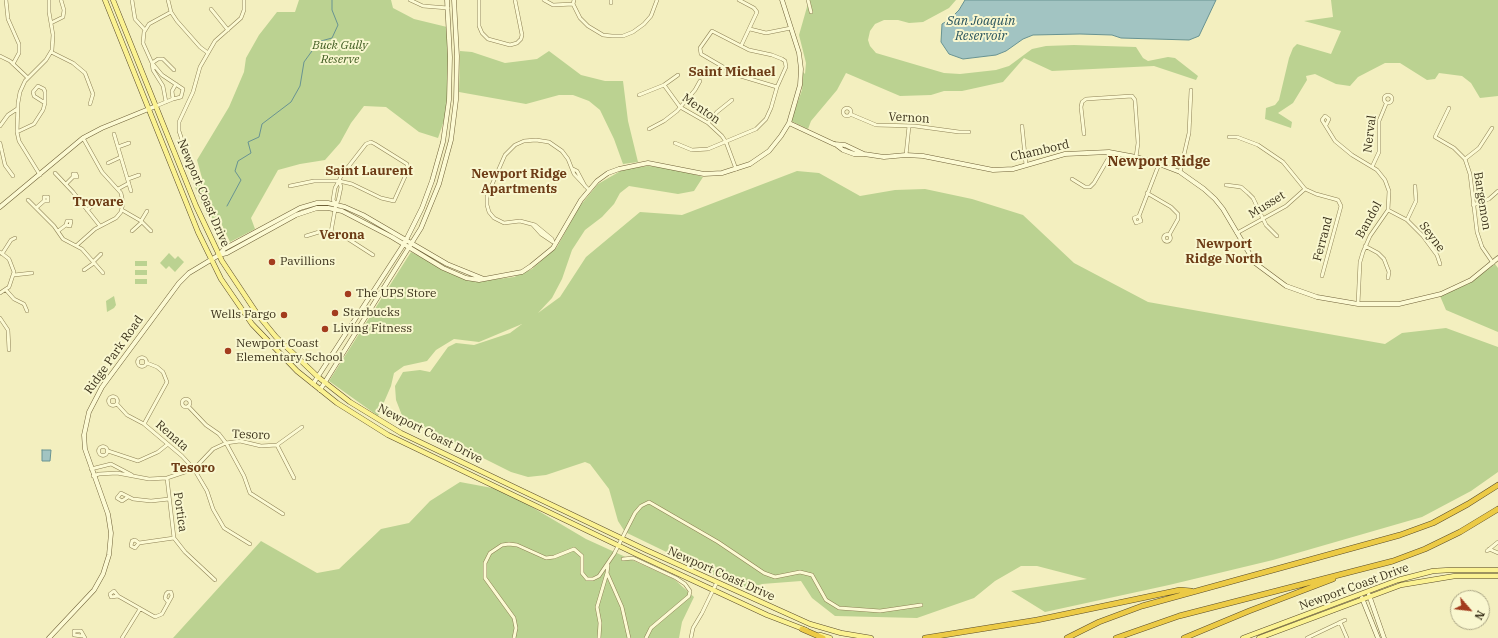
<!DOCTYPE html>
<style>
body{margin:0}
#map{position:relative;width:1498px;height:638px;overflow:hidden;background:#f3efbf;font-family:"IBM Plex Serif",serif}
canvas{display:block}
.north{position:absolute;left:1450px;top:590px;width:40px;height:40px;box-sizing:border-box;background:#f9f7cf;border:1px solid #ada887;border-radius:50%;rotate:118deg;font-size:11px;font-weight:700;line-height:16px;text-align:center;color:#3b321b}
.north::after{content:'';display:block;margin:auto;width:14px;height:18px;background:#a33c1e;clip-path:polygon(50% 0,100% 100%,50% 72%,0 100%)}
</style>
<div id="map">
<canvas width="1498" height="638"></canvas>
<div class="north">N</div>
</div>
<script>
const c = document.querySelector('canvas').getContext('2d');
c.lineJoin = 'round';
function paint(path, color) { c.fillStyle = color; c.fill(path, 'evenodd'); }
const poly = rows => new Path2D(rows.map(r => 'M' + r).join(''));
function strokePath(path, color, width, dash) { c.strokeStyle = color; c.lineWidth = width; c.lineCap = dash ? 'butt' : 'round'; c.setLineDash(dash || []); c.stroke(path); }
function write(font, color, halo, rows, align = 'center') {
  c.font = font + ' "IBM Plex Serif",serif'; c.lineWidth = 4; c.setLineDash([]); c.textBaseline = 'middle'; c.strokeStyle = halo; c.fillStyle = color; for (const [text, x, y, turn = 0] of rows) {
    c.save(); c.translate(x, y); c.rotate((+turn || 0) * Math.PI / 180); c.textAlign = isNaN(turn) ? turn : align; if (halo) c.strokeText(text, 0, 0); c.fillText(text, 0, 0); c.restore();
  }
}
paint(poly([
 [299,0,391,0,393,8,414,19,447,27,450,67,446,115,438,138,419,132,386,107,364,106,351,123,340,143,325,160,300,164,278,170,251,218,255,229,230,242,221,223,218,223,206,214,193,182,202,178,197,160,229,107,244,72,246,58,259,35,277,12,295,12],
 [809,0,956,0,949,8,923,22,909,23,898,20,884,20,875,24,870,31,868,40,870,46,876,53,944,73,960,74,996,70,1009,66,1032,49,1046,46,1074,45,1136,47,1143,58,1148,61,1168,57,1175,58,1198,76,1196,80,1154,66,1052,71,1024,58,1003,82,962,91,944,91,931,95,900,96,846,73,837,90,811,121,808,129,791,121,802,90,803,72,805,74,806,63,799,35],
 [1331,0,1498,0,1498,96,1480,98,1471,83,1462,76,1439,73,1435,79,1427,80,1400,63,1385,63,1358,77,1350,86,1336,84,1315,74,1306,76,1307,80,1293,103,1278,113,1292,122,1291,128,1265,119,1266,108,1275,105,1279,100,1289,58,1293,48,1297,44,1331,54,1341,31,1304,21,1333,17],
 [460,51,472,52,505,63,537,59,549,51,581,75,605,81,623,81,628,121,638,162,623,164,614,139,600,110,589,101,573,95,559,95,526,104,459,92],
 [648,166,672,168,703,177,694,191,678,194,629,186,620,193,614,204,602,217,585,230,572,250,562,279,552,298,538,313,560,297,586,257,640,212,682,215,797,171,819,173,860,196,895,190,925,189,972,199,1023,215,1074,263,1148,302,1385,344,1402,333,1446,328,1498,347,1498,472,1471,491,1422,517,1273,560,1169,585,1045,612,1011,591,1087,579,1037,566,1021,566,995,581,974,598,917,618,835,616,812,598,801,581,762,584,745,590,625,532,618,521,609,489,590,464,585,462,546,475,528,477,511,472,403,418,396,400,395,386,403,372,420,370,430,372,448,347,456,343,474,345,510,333,522,324,479,342,454,339,436,350,427,361,404,366,394,373,391,386,378,416,329,381,411,252,463,278,481,281,514,277,532,269,557,247,579,207,598,184,624,169],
 [169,253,175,259,178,256,184,262,175,272,169,266,166,269,160,263],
 [135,261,147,261,147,266,135,266],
 [1495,264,1498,268,1498,332,1446,310,1440,296,1468,284],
 [135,270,147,270,147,275,135,275],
 [135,279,147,279,147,284,135,284],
 [114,296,116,305,114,308,107,312,106,301],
 [460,482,503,490,586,539,674,579,694,597,682,622,679,638,173,638,261,541,317,573,339,569,381,529,409,523,430,501]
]), '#bbd291');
const water = poly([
 [965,0,1216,0,1199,36,1189,40,1121,38,1112,35,1080,34,1033,35,1023,39,1006,51,996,55,963,59,949,54,941,42,942,24,950,19,959,10,965,0],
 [42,450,51,450,50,461,42,461,42,450]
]);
paint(water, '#a2c4c2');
strokePath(water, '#689392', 1);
strokePath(poly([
 [321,41,332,38,338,25,332,10,332,0],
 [227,206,241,180,235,171,238,161,251,153,248,142,259,137,262,124,291,102,300,86,304,62,317,44]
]), '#689392', 1);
const street = poly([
 [6,0,8,19,19,44,19,53,13,64],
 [132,0,135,19,145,30],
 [168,0,171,12,177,21,200,47,208,53],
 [410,0,423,6,448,8],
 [479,0,479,26,482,33,488,39,510,45,517,43,521,39,522,35,515,0],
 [544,0,553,5,573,4],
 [574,0,573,4,580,18,588,26,603,35,612,36,623,36,633,32,644,24,651,16,657,0],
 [739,0,754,8,757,12,741,46],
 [808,0,811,12],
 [611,3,611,0],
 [211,9,228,30],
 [171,12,149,24,144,32,143,43,152,63,162,75,183,89,181,97,173,99,172,91,176,84],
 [51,23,63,17,64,10,61,0],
 [750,29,766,33,791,28],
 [51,52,73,63,85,73,93,94,90,104],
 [0,56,10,61,28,78],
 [152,63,153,70,163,86,166,102],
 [152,63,158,59,163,59,174,70],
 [664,85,680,107,708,123,722,136,726,142,736,169],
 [639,95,664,85,678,75],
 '1384 99a4 4 0 1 1 8 0a4 4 0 1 1-8 0Z',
 [156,106,173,99],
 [1449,108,1435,137,1454,148,1465,159,1470,174,1477,232,1482,247,1493,263],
 '843 112a4 4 0 1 1 8 0a4 4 0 1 1-8 0Z',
 [850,114,876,125,915,126,959,132,969,132],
 [708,123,717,112,732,100],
 [1326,125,1329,119,1325,116,1322,120,1335,141,1352,155,1377,170,1385,180,1389,191,1388,210,1370,236,1363,252,1360,262,1358,304],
 [0,126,8,115,17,109],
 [1022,126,1026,165],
 [649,129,664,121,677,111,695,90,700,81],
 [17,132,34,124,43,110,45,103,45,92,44,89,38,86,33,92,34,96,45,103],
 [114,134,131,191],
 [1084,134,1081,107,1082,102,1086,99,1132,96,1135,100,1138,143,1136,157],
 [1229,137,1237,137,1258,145,1283,162,1305,189,1316,194,1338,200,1341,206,1322,276],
 [0,143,5,165,13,176],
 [183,143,179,131,179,122,193,92,200,67,215,41,241,18,244,10,244,0],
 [675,143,692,150,708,149,756,129,766,119,771,108,777,87,786,67,785,61,782,59,772,55,749,50,712,31,700,48,701,54,737,75,777,87],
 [118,147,129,143],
 [906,155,909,126],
 [1465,159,1479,148,1492,128],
 [108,163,121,157],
 [1372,167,1379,152,1379,121,1386,104],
 [573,169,577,171,585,186],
 [1180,172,1189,133,1191,90],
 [55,173,73,192,100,226],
 [40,175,19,141,17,132,18,103,20,92,25,81,46,60,52,50,53,35,49,12,49,0],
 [128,179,139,175],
 [1072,179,1085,187,1090,187,1094,183,1108,159,1109,152],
 [66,184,73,177,77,177,76,174,73,174,73,177],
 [1226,185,1241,187,1248,193,1253,198,1266,225,1277,236],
 [290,186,314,181,339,181,352,184,381,198,394,201,408,170,407,164,375,144,371,142,366,144,341,176,339,181,335,188,333,200,336,204],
 [118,189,129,183],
 [1147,193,1171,207,1178,214,1178,219,1169,235],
 [28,200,54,226,63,239,82,249,103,273],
 [1473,205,1489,199,1498,191],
 [36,208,44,201,48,201,48,197,44,197,44,201],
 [87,210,96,203],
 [122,210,141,221,151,231],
 [1388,210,1407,220,1423,236,1437,255,1440,264],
 [1139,216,1134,218,1136,223,1141,221,1139,216,1159,164],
 [1407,220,1416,201,1415,186],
 [141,221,147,211],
 [532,224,541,234,553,242],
 [58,231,66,225,67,221,71,221,70,226,66,225],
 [132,231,142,222],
 [331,232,336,204,338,201,341,187,339,181],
 [1237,233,1286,206,1305,189],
 '1163.5 238a3.5 3.5 0 1 1 7 0a3.5 3.5 0 1 1-7 0Z',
 [306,236,319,232,331,232,345,237,373,255],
 [553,242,552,239,535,225,520,221,504,223,494,218,489,212,487,205,487,196,505,155,515,145,524,141,536,140,549,142,562,151,568,159,574,174,589,190],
 [77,245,95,229,116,218,121,212,123,203,121,193,102,172,83,138],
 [1365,246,1378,253,1384,259,1389,272,1388,278],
 [0,252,9,259,14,272,9,287,0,293],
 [2,254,11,240,15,238],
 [93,262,101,254],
 [84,270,94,263],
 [14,275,32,273],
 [6,290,14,299,24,304,27,311],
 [0,318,8,330,9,350],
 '137.5 362a4.5 4.5 0 1 1 9 0a4.5 4.5 0 1 1-9 0Z',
 '108.5 401a4.5 4.5 0 1 1 9 0a4.5 4.5 0 1 1-9 0Z',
 '182 403a4 4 0 1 1 8 0a4 4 0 1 1-8 0Z',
 [117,404,127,415,144,424,182,456,194,469,207,491,213,509,224,528,250,544],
 [188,406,206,425,219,434,226,443,244,476,250,493,283,514],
 [144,424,167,382,163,372,157,367,147,363],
 [277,445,294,478],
 '98.5 451a4.5 4.5 0 1 1 9 0a4.5 4.5 0 1 1-9 0Z',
 [108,451,138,461,158,452,168,444],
 [91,469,111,464,132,475],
 [93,476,99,474,117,473,149,479,167,478,194,469,213,449,226,443,240,441,261,446,277,445,302,427],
 [167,478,174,538,185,552,215,580],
 [128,497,122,501,117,498,121,493,133,499,151,501,169,499],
 [139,543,135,540,132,541,131,546,135,548,139,543,174,538],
 [1489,549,1498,553],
 [1487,551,1498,542],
 [623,559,633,558,676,578,685,584,690,591,689,596,651,628,646,638],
 [607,573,622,607,629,638],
 [118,596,111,597,110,594,114,591,118,596,155,617,162,614,172,596,171,592,168,592,166,594,165,598,168,602],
 [1340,622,1347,638],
 [82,636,74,635,74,631,81,631,85,638],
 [122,638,140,609],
 [514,638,516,628,514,618,485,578,485,563,490,553,502,545,509,544,517,545,546,558,554,557,574,549,582,556,582,573,587,579,593,579,599,576,614,554,635,513,641,506,649,502,718,542,764,573,775,577,800,572,812,575,826,600,839,608,880,611,921,605],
 [599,638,600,623,597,607,607,573,608,565],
 [691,638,693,628,702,613,717,582],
 [1307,638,1345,620]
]);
const secondary = poly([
 [789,123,834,144,845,145,864,154,884,157,906,155,923,156,993,170,1013,169,1065,154,1109,152,1136,157,1159,164,1180,172,1204,189,1215,199,1223,209,1255,263,1286,286,1317,297,1358,304,1399,304,1441,294,1471,280,1498,258],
 [835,144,843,150,854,154,863,154],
 [0,207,83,138,102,128,156,106],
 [219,255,224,249,300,208,317,203,328,203,345,207,363,215,447,264,484,279],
 [313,384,404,244,422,208,432,181,443,142,449,100,450,57,447,0],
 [320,390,421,228,439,184,451,140,456,100,457,56,454,0],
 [1369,595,1384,638],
 [1362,598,1378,638],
 [49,638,94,590,103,574,109,555,111,533,108,514,85,449,84,435,89,412,102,387,179,283,189,273,219,255,227,253,296,215,317,208,328,208,342,211,392,237,443,268,466,278,479,280,522,272,531,266,553,248,581,200,597,181,608,173,619,169,648,163,704,174,722,173,750,164,769,151,781,136,789,123,800,85,801,69,799,53,782,0]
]);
const primary = poly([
 [105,0,198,232,221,279,252,324,297,371,337,403,388,435,636,554,767,615,806,630],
 [113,0,196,206,222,261,258,315,276,337,318,377,350,402,401,433,646,550,810,624,841,633,871,638],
 [820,635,830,638],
 [1243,638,1398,580,1433,571,1450,570,1498,570],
 [1259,638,1401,585,1455,576,1498,576]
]);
const highway = poly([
 [802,629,823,638],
 [925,638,1037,620,1180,590,1191,591],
 [1067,638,1099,622,1142,606,1400,535,1433,523,1468,504,1498,485],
 [1116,638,1179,616,1393,561,1425,549,1460,532,1498,509],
 [1184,638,1249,611,1333,579]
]);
strokePath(street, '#8d8055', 4);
strokePath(secondary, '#6f6138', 5);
strokePath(primary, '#5a4c2a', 5.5);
strokePath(highway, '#5a4c2a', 6);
strokePath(street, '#fcfad3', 3);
strokePath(secondary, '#fcfad3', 4);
strokePath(primary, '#fbf292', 4.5);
strokePath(highway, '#ecca45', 5);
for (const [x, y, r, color] of [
 [272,262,4,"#a33c1e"],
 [348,294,4,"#a33c1e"],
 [335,313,4,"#a33c1e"],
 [284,315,4,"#a33c1e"],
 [325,329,4,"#a33c1e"],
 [228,351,4,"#a33c1e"]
]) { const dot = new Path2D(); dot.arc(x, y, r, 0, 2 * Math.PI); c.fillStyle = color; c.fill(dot); strokePath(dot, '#f9f7cf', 1.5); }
write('italic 12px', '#3e5a1f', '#f9f7cf', [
 ["Buck Gully",340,46],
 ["Reserve",340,60]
]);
write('12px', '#3b321b', '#f9f7cf', [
 ["Menton",701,109,35],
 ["Vernon",909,118,3],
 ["Nerval",1370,134,-83],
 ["Chambord",1040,151,-13],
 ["Newport Coast Drive",203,193,67],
 ["Bargemon",1482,201,81],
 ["Musset",1267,205,-32],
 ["Bandol",1369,220,-61],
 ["Seyne",1432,237,53],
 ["Ferrand",1323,239,-75],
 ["Ridge Park Road",114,355,-55],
 ["Newport Coast Drive",430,434,27],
 ["Tesoro",251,435,2],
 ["Renata",172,436,41],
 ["Portica",180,512,82],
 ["Newport Coast Drive",721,574,24],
 ["Newport Coast Drive",1354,587,-20]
]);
write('12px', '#3b321b', '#f9f7cf', [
 ["Pavillions",280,262],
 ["The UPS Store",356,294],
 ["Starbucks",343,313],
 ["Wells Fargo",276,315,"right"],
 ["Living Fitness",333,329],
 ["Newport Coast",236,344],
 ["Elementary School",236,358]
], 'left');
write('italic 13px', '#29545d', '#f9f7cf', [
 ["San Joaquin",981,21],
 ["Reservoir",981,36]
]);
write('bold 13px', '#6d3c16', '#f9f7cf', [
 ["Saint Michael",732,72],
 ["Saint Laurent",369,171],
 ["Newport Ridge",519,174],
 ["Apartments",519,189],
 ["Trovare",98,202],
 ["Verona",342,235],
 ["Newport",1224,244],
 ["Ridge North",1224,259],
 ["Tesoro",193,468]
]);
write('bold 14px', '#6d3c16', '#f9f7cf', [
 ["Newport Ridge",1159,162]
]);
</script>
